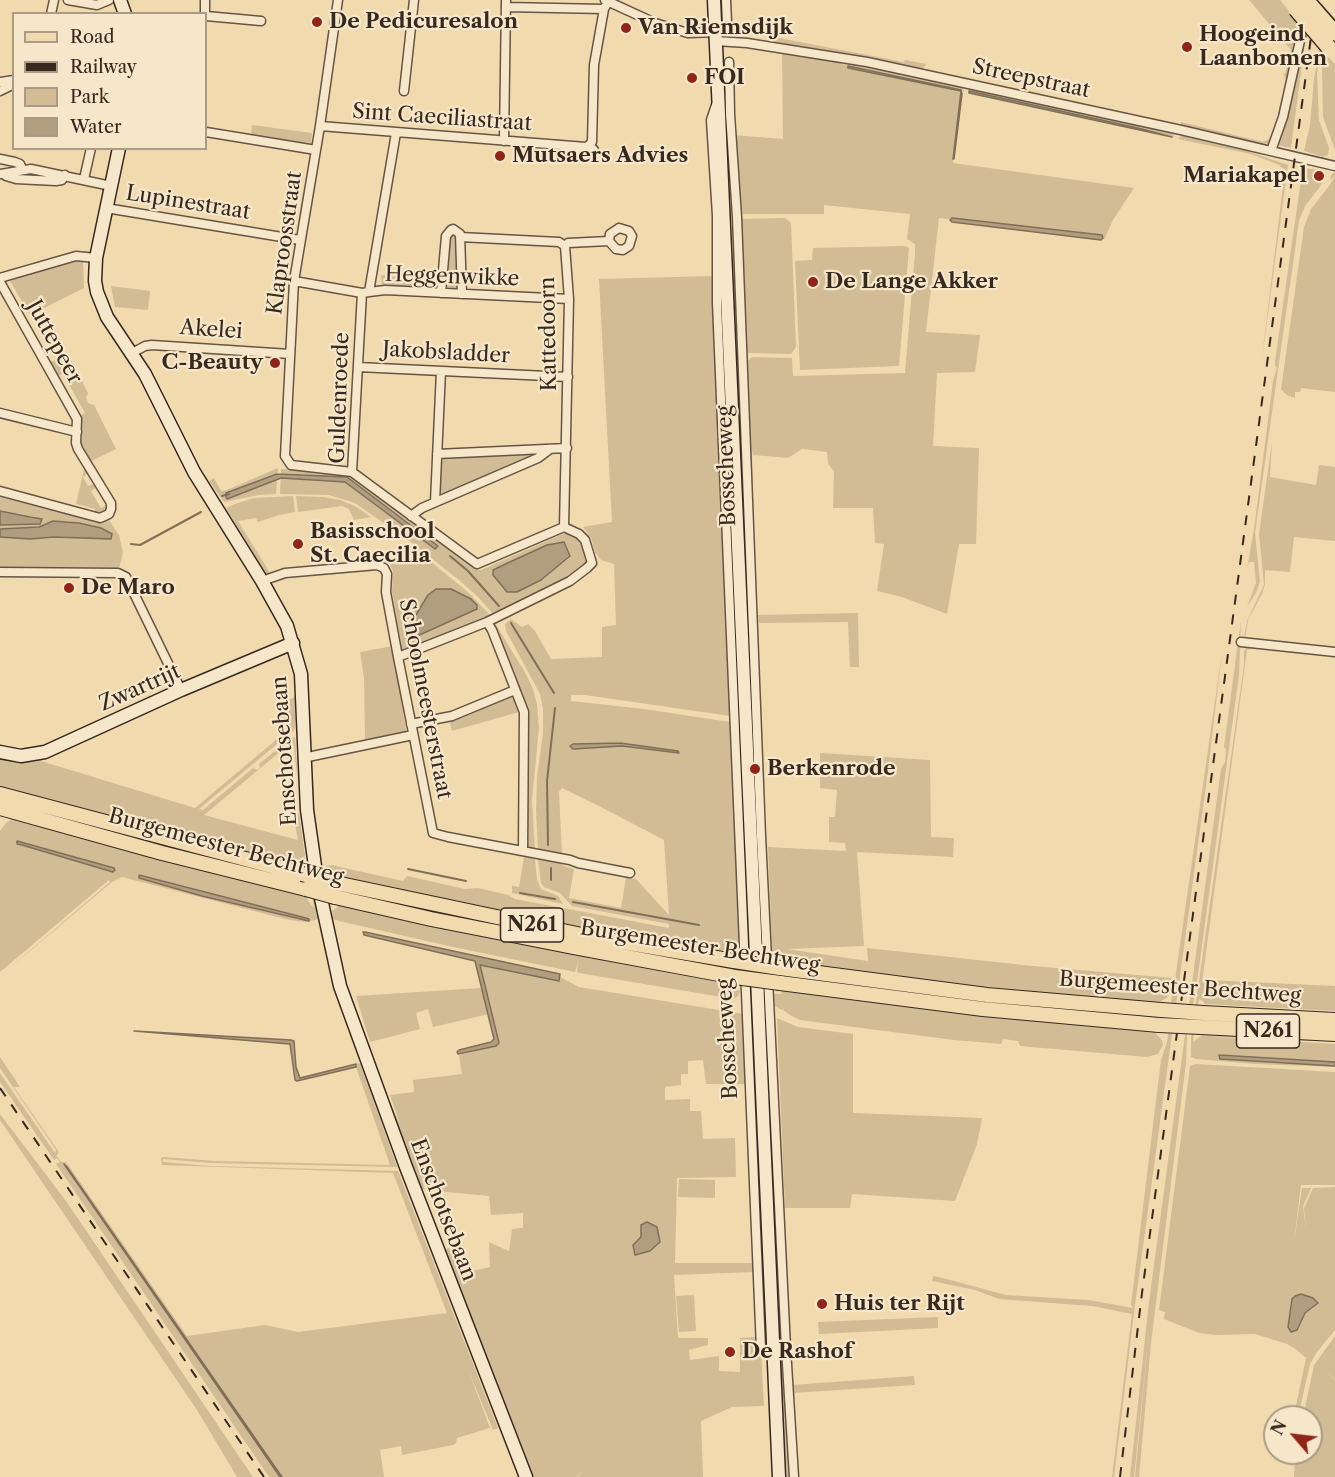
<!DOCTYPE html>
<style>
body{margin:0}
#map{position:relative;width:1335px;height:1477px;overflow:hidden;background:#f1daae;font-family:"Libre Caslon Text",serif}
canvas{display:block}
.legend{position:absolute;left:12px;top:12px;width:195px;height:138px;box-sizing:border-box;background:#f6e7ca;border:2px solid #a99b86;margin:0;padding:8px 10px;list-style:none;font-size:18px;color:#362920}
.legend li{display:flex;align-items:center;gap:12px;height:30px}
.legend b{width:30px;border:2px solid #a99b86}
.north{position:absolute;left:1263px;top:1405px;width:60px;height:60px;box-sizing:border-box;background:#f6e7ca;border:2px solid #a99b86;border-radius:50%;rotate:298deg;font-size:16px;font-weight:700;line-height:24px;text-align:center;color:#362920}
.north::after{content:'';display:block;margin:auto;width:21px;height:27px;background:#8f2418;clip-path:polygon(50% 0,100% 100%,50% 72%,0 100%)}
</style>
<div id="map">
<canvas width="1335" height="1477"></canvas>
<ul class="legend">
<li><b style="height:8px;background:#f1daae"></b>Road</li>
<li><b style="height:8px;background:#362920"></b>Railway</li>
<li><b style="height:16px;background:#d1bc96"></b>Park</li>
<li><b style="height:16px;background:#b19e7e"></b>Water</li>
</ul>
<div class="north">N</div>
</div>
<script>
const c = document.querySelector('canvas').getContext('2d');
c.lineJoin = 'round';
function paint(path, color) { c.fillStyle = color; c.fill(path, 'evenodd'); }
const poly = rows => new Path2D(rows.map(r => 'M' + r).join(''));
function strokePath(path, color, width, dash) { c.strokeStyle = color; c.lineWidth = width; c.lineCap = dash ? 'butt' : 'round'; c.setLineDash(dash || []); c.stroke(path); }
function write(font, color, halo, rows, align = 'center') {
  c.font = font + ' "Libre Caslon Text",serif'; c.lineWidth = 4.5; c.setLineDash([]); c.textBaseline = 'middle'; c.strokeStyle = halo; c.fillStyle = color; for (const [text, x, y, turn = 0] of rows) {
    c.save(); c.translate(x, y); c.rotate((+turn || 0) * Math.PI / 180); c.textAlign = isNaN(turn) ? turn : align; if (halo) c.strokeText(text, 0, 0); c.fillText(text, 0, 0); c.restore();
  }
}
paint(poly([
 [1249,0,1280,0,1301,25,1299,39,1290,66,1281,118,1268,144,1232,138,1181,127,1181,122,1263,142,1269,139,1280,115,1286,80,1283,73,1285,74,1291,50],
 [1310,4,1291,148,1277,145],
 [1325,12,1317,74,1319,120,1329,148,1328,155,1323,157,1304,151,1310,125,1314,79],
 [774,37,904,62,905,60,926,64,926,65,922,69,848,54,773,42],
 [782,52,841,61,842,64,847,65,848,63,873,67,962,86,964,92,961,90,848,66,848,68,961,91,953,163,1134,188,1113,220,1104,240,1102,235,939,218,926,332,980,335,975,372,937,373,933,446,979,448,976,544,959,544,947,614,902,597,877,591,884,544,875,543,873,508,833,508,834,471,828,464,827,452,802,449,788,458,753,455,752,450,753,508,740,219,785,218,791,223,796,347,791,354,747,353,748,360,753,357,792,358,793,376,905,373,915,253,915,244,907,239,910,214,824,205,824,214,739,214,733,135,783,139],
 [1324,52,1335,64,1335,150,1323,117,1322,69],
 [970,88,1172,133,1175,137,969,91,968,93],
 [252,125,312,133,311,145,251,136],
 [1182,135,1247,151,1288,165,1261,365,1285,170,1279,165,1251,154,1178,139],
 [1302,168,1318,170,1318,177,1324,179,1319,188,1305,206,1299,221,1255,533,1260,582,1256,593,1247,607,1256,583,1254,562,1249,562,1247,569,1254,529,1273,381,1277,368,1275,366,1275,361,1302,173,1304,169],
 [1335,172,1335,392,1301,388,1300,392,1295,392,1295,398,1287,395,1281,389,1304,227,1311,209,1329,186,1335,176,1330,180,1331,175],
 [451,233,456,233,458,289,445,289],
 [905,246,909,248,899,366,800,370,795,261,812,260,813,248],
 [733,258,737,258,743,476,740,476,731,274],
 [76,259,83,261,84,288,30,315,10,281],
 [381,275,437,282,436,290,382,287],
 [713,276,730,716,585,695,571,695,571,701,644,709,730,722,739,949,733,950,733,952,681,944,726,952,725,955,663,945,340,879,341,875,324,869,326,866,331,865,403,881,407,876,465,889,478,888,508,895,515,899,669,928,669,924,572,906,560,893,544,887,541,883,538,859,562,864,563,866,574,869,569,898,621,908,626,878,636,879,669,915,664,840,599,806,562,788,559,792,562,854,538,850,536,810,537,777,543,733,543,709,540,694,506,631,505,624,511,619,522,627,528,624,535,631,551,659,602,657,602,627,616,625,614,564,601,560,595,552,591,538,583,527,612,522,599,279],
 [111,286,150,291,148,310,115,307],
 [68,354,88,393,86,398,88,403,94,405,116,449,89,462,81,446,82,426,79,416,85,413,63,374,57,376,50,362],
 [1272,442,1270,477,1316,485,1319,465,1335,467,1335,541,1294,537,1290,572,1265,570,1265,584,1262,594,1248,620,1245,639,1244,637,1247,621,1264,585,1259,534],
 [528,453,529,457,446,495,439,491,440,461,446,457],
 [278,468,276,494,259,495,224,502,209,481,214,478,221,491,227,490],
 [84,469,88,473,83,477,88,486,93,484,96,488,91,491,101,508,106,506,106,511,99,514,95,513,95,509,76,504],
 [281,469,344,473,352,476,475,569,481,570,563,534,572,534,579,539,587,561,585,566,573,575,493,614,478,597,459,580,411,542,355,503,329,495,280,494],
 [0,496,102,521,109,520,119,535,123,553,119,568,0,567,0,537,30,539,54,537,111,539,101,528,66,521,45,523,39,527,26,528,0,529,0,525,40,524,41,519,0,511],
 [293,496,295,512,279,515,258,522,256,518,238,521,270,573,266,574,226,508,235,504,254,498],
 [296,496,324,497,340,500,355,506,371,517,354,520,349,509,342,506,298,512],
 [419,552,468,592,490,615,406,652,402,651,392,591,393,571,390,565],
 [858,613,859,667,850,667,848,622,759,623,758,615],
 [1241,620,1239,675,1196,989,1187,1035,1186,1063,1151,1343,1139,1477,1135,1477,1150,1322,1134,1477,1130,1477,1149,1302,1212,835,1221,769,1225,762,1226,749,1224,747],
 [496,625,526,674,533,689,537,704,539,728,532,800,535,850,527,847,526,711,493,627],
 [1251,645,1335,655,1335,657,1261,646,1247,650,1202,982,1208,980,1335,986,1335,1011,1204,1004,1204,1002,1199,999,1193,1042,1201,1036,1200,1031,1335,1038,1335,1042,1203,1036,1335,1044,1335,1062,1219,1056,1220,1059,1335,1066,1335,1067,1255,1064,1196,1059,1191,1057,1191,1037,1244,665,1244,652,1247,646],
 [393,646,406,731,365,740,364,678,360,652],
 [1222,652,1208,771,1135,1305,1114,1477,1112,1477,1132,1314,1092,1306,999,1299,975,1290,932,1281,933,1276,939,1277,1006,1295,1088,1300,1133,1308,1131,1305,1161,1060,1167,1042,1171,1012,1172,988,1166,982,1160,986,1165,990,1168,997,1158,1003,1152,1002,1152,1005,1062,998,788,965,788,962,816,965,779,959,779,952,772,951,768,847,846,851,845,843,829,842,829,817,835,817,837,790,820,788,820,753,930,760,931,837,954,838,953,857,857,852,864,946,787,949,868,961,867,948,1033,966,1172,978,1175,980],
 [507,695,513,695,519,712,452,731,449,720,463,715,464,717,508,698],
 [295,697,295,729,199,809,203,810,253,768,257,770,260,768,259,764,287,741,295,737,298,782,293,741,204,815,298,840,293,814,299,813,306,864,305,860,300,865,295,864,294,867,0,789,0,756,42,757,41,761,195,808,283,734,277,719,280,717,274,706],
 [741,803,742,817,743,821,745,821,761,1169,760,1188,756,1188,748,987,752,987,751,970,749,970,751,955,747,955],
 [13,818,307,896,308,901,314,908,308,872,319,919,306,922,289,920,122,877,112,882,0,976,110,882,109,880,0,972,0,831,6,823],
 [139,876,302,917,309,919,309,921,202,896,139,878],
 [524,857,535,859,537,880,541,889,558,896,563,904,512,893,512,886,519,887],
 [332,886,734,966,734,970,616,951,334,892],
 [336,903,735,982,735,988,740,991,738,996,733,999,579,973,577,972,578,962,575,972,453,947,339,921,333,919,332,911,338,907],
 [479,965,559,981,560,977,579,987,743,1014,746,1084,706,1084,703,1060,688,1061,688,1074,681,1074,681,1085,665,1087,665,1100,690,1099,690,1111,701,1111,703,1139,735,1138,736,1177,677,1178,675,1263,754,1263,754,1272,674,1275,678,1338,708,1338,708,1345,689,1350,690,1360,719,1356,719,1371,740,1372,740,1338,757,1337,761,1353,764,1406,732,1407,701,1421,703,1477,578,1477,583,1470,577,1477,534,1477,456,1279,443,1250,449,1248,459,1274,490,1267,489,1242,509,1251,512,1229,523,1228,523,1213,491,1215,489,1196,427,1190,419,1167,425,1189,420,1190,387,1096,400,1124,390,1095,414,1092,413,1080,462,1074,459,1055,496,1046,499,1043],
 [780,973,1160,1014,1159,1020,1060,1012,780,977],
 [481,988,489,1014,433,1027,428,1009,416,1013,420,1029,370,1042,356,996],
 [780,989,1158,1030,1156,1034,1162,1040,1163,1045,1158,1054,1147,1057,1020,1046,1018,1041,1003,1039,1001,1044,954,1040,800,1020,790,1015,783,1010,784,1008,782,1010,775,1006,774,994,782,994],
 [777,1018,798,1027,853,1034,853,1113,982,1118,977,1144,955,1201,852,1194,850,1208,785,1208],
 [0,1057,20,1087,14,1087,59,1152,56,1157,58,1157,61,1162,66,1162,187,1336,265,1325,298,1332,447,1313,393,1173,162,1165,161,1158,164,1157,216,1161,390,1165,356,1067,356,1064,360,1063,397,1167,210,1163,163,1159,163,1162,210,1166,398,1171,498,1428,493,1430,468,1369,490,1428,457,1438,456,1443,453,1445,402,1455,401,1446,380,1450,384,1477,282,1477,64,1164,280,1477,269,1477,56,1164,60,1162,57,1158,54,1160,0,1082,0,1073,55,1153,56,1150,0,1068],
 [1196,1064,1335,1072,1335,1185,1301,1185,1294,1242,1302,1188,1311,1188,1303,1206,1306,1230,1304,1208,1313,1188,1335,1187,1335,1330,1317,1352,1310,1364,1298,1417,1294,1415,1306,1358,1297,1350,1287,1344,1255,1334,1217,1335,1199,1333,1164,1319,1165,1312,1159,1310,1190,1066],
 [1301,1294,1316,1300,1318,1303,1305,1313,1299,1325,1288,1327,1292,1300],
 [0,1114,66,1201,253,1477,237,1477,197,1410,0,1120],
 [679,1179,715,1180,715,1198,678,1197],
 [694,1295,696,1331,679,1332,676,1296],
 [938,1317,938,1328,819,1334,818,1322],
 [1335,1336,1335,1379,1327,1373,1335,1380,1335,1477,1294,1477,1295,1453,1311,1453,1311,1417,1303,1417,1314,1365],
 [779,1354,783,1355,791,1477,783,1477],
 [914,1376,915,1385,793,1393,792,1385]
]), '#d1bc96');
const water = poly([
 [848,66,961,90,962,94,954,159,953,159,961,91,848,68,848,66],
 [969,91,1138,128,1172,137,969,93,969,91],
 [952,218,1102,235,1103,238,1101,240,952,222,950,220,952,218],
 [277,474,347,477,438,546,435,549,345,482,281,478,227,499,226,497,226,493,277,474],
 [0,511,30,517,42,519,40,524,0,525,0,511],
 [53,521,79,523,101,528,112,534,111,539,54,537,30,539,0,537,0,529,39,527,53,521],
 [564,542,570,556,541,580,517,592,507,592,493,575,493,570,512,561,547,545,564,542],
 [436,589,451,589,471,599,477,605,477,609,415,637,409,636,408,630,411,623,428,595,436,589],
 [620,743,678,751,679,753,622,746,573,749,570,746,573,744,620,743],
 [17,841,114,868,115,870,113,872,22,845,17,844,17,841],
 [139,875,302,917,309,919,309,921,202,896,139,878,139,875],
 [365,932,560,974,559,981,480,965,499,1043,496,1046,458,1054,457,1052,459,1050,491,1042,494,1039,475,961,364,935,363,932,365,932],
 [134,1031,291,1040,294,1041,296,1067,300,1078,356,1064,356,1067,297,1081,295,1080,290,1044,134,1031],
 [1219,1055,1335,1062,1335,1066,1220,1059,1219,1055],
 [64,1164,67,1167,282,1477,280,1477,64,1164],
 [647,1222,657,1227,660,1242,650,1251,635,1255,633,1245,641,1237,641,1225,647,1222],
 [1301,1294,1313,1298,1318,1303,1305,1313,1297,1330,1291,1332,1288,1327,1292,1299,1295,1296,1301,1294]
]);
paint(water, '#b19e7e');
strokePath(water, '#806f58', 1.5);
strokePath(poly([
 [222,496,229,494],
 [131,544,140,545,201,512],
 [450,556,468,571,499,606],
 [511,623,554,693],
 [548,845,547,781,555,708],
 [408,869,466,881],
 [551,880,551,868],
 [520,893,555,899],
 [573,902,699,925]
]), '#806f58', 2);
const street = poly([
 [68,0,97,5,109,0],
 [205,0,205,14],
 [338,0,320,126,294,281,285,456,291,465,352,472],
 [605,0,655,23,678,30,688,33,716,32],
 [726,0,727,22],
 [506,7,604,9],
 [51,14,54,0],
 [206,16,261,21],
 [716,41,747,43,867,62,1181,130,1335,166],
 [729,62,730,114,737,217,761,836,786,1348,794,1477],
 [0,82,14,80],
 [0,91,14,84],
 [404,91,414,0],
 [716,105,711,120,717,216,717,303,761,1349,777,1349],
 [320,126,586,147,589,145],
 [206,132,316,150],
 [504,141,506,0],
 [589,145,592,142,594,65,604,9,609,0],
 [562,146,572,152,590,156,594,153,594,150,589,145],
 [1271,151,1283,117,1305,18],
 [0,159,15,162,20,164,22,169],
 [0,174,31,169,111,186],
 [4,174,6,176,16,179,56,181,62,180,65,175],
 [84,179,91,148],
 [106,208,300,240],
 [460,237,559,242,565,246,569,299,564,527],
 [565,246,568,243,609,241,616,249,623,250,629,246,632,236,629,231,619,228,610,234,609,241],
 [0,278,76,256,96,258],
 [294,281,362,293,369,292,396,133],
 [0,282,77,419,76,443,78,449,111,503,111,509,109,514,100,518,0,491],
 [369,292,385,290,569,299],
 [362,293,352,472,477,564,564,527],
 [441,293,446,236,451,230,453,229,460,234,462,294],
 [132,353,145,346,152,345,290,354],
 [358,367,568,377],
 [0,413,77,432],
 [437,454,567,448],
 [435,502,441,371],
 [411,516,422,508,538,458,550,449],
 [0,572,118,573,126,577,181,690],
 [262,581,285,573,377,565,384,568,387,574,386,592,398,657,433,833,448,837,570,860,578,863,630,873],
 [487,622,492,630,524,712,523,851],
 [1241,642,1335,652],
 [398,657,487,622,570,581,587,568,592,563,585,540,579,534,564,527],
 [411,724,452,716,515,690],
 [303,758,413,735]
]);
const secondary = poly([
 [120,0,125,14],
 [714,0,779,1477],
 [119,148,96,258,95,281,97,292,107,317,145,374,194,472,262,581,287,626,301,674,307,810,317,880,340,986,406,1167,526,1477],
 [0,752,21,756,45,752,181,690,293,643]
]);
const primary = poly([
 [0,794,302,874],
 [0,808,162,853,306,889],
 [331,882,582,935,734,961],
 [335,897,431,919,578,948,735,977],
 [780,968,987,995,1161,1010],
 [780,983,983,1009,1159,1025],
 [1203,1013,1335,1020],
 [1201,1027,1335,1034]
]);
strokePath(street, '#655544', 11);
strokePath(secondary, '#362920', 15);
strokePath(primary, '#362920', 16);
strokePath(street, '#f6e7ca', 8);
strokePath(secondary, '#f6e7ca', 12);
strokePath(primary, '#f1daae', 14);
strokePath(poly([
 [0,1088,264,1477],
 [1120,1477,1142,1293,1316,0]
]), '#362920', 2, [10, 10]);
const primaryBridge = poly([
 [302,874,331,882],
 [306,889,335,897],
 [734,961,780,968],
 [735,977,780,983],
 [1161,1010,1203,1013],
 [1159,1025,1201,1027]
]);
const highwayBridge = poly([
 [1306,0,1335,33],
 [1296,9,1332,51]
]);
strokePath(primaryBridge, '#362920', 16, []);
strokePath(highwayBridge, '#362920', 18, []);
strokePath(primaryBridge, '#f1daae', 14);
strokePath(highwayBridge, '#f1daae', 15);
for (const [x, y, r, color] of [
 [317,22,6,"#8f2418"],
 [626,28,6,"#8f2418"],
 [1187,47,6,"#8f2418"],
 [692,78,6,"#8f2418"],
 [500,156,6,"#8f2418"],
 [1319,176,6,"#8f2418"],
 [813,282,6,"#8f2418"],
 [275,363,6,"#8f2418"],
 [298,544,6,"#8f2418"],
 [69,588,6,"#8f2418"],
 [755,769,6,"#8f2418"],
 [822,1304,6,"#8f2418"],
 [730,1352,6,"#8f2418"]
]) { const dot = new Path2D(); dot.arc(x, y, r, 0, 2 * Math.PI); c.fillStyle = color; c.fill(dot); strokePath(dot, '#f6e7ca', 2); }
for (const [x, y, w] of [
 [532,925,63],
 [1268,1031,63]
]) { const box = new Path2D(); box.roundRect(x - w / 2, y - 17, w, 34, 4.5); c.fillStyle = '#f6e7ca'; c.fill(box); strokePath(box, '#362920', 1.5); }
write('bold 20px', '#362920', null, [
 ["N261",532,925],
 ["N261",1268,1031]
]);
write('bold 21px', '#362920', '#f6e7ca', [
 ["De Pedicuresalon",329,22],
 ["Van Riemsdijk",638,28],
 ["Hoogeind",1199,35],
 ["Laanbomen",1199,59],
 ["FOI",704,78],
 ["Mutsaers Advies",512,156],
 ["Mariakapel",1307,176,"right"],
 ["De Lange Akker",825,282],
 ["C-Beauty",263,363,"right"],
 ["Basisschool",310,532],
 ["St. Caecilia",310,556],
 ["De Maro",81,588],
 ["Berkenrode",767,769],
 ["Huis ter Rijt",834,1304],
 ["De Rashof",742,1352]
], 'left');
write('21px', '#362920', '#f6e7ca', [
 ["Streepstraat",1031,79,12],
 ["Sint Caeciliastraat",442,118,4],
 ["Lupinestraat",188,203,9],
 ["Klaproosstraat",285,243,-82],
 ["Heggenwikke",452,277,2],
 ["Akelei",211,330,4],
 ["Kattedoorn",549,334,-91],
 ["Juttepeer",54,342,61],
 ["Jakobsladder",446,353,3],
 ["Guldenroede",340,398,-88],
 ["Bosscheweg",727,466,-92],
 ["Zwartrijt",140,688,-24],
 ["Schoolmeesterstraat",425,699,79],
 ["Enschotsebaan",285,751,-94],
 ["Burgemeester Bechtweg",226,847,15],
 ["Burgemeester Bechtweg",700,947,9],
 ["Burgemeester Bechtweg",1180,988,4],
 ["Bosscheweg",728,1039,-93],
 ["Enschotsebaan",443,1210,69]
]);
</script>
